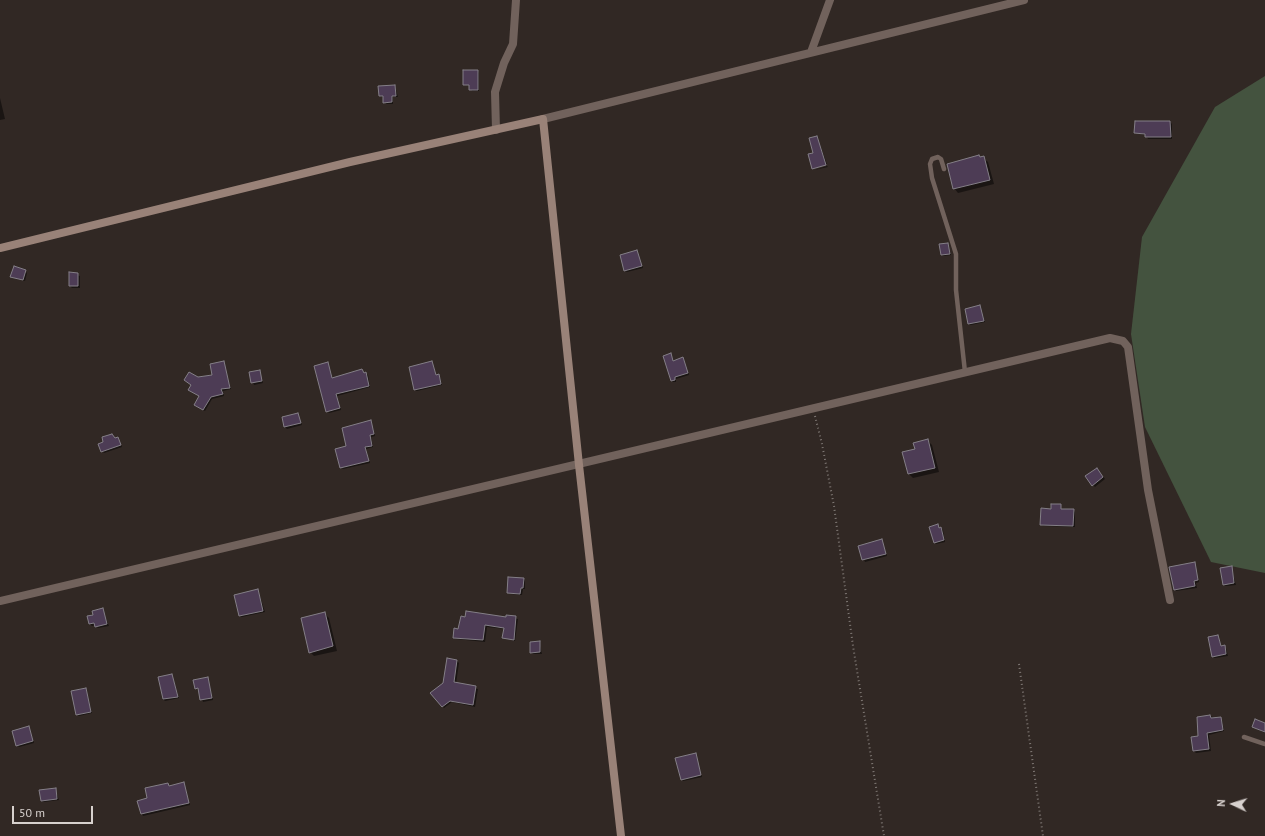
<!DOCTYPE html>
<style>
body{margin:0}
#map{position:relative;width:1265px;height:836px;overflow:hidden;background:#312824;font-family:"PT Sans",sans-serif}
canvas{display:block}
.north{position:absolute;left:1213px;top:784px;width:40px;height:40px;-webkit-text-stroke:3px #312824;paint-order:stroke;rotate:274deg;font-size:11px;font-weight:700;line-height:16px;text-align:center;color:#d7d1ce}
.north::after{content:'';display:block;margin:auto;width:14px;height:18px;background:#d7d1ce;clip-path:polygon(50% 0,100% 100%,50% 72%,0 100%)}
.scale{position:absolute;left:12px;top:806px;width:81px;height:18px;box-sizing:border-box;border:2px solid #d7d1ce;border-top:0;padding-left:5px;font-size:12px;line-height:14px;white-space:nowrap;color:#d7d1ce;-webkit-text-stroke:3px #312824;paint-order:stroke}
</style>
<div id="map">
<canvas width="1265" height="836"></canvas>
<div class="north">N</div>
<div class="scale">50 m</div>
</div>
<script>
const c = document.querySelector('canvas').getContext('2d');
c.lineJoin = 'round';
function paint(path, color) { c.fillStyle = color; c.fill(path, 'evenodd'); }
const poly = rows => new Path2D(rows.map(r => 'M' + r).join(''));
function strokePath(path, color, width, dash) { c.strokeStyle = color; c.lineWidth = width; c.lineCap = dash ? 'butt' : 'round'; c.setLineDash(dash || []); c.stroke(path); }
paint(poly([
 [1265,76,1265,573,1211,562,1145,427,1131,334,1142,237,1215,107]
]), '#44533f');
paint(poly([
 [478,71,479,73,479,91,472,91,470,86,464,84],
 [395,86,398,97,393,97,393,104,386,104,384,98,380,96],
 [0,98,5,119,0,120],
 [1170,122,1172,124,1172,139,1148,139,1146,135,1135,133],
 [817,137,827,164,813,168],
 [981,158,983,158,988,162,994,184,958,193,954,188],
 [827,166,828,167,814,170],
 [948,244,951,255,944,256,942,255],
 [637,251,643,268,627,272,625,271],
 [25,271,27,273,25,281,12,276],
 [70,273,80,276,80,288,72,288,70,286],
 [980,306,985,322,971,325,969,324],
 [671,354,674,362,683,359,684,360,689,375,676,379,676,382,673,382,672,381],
 [223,362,231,389,223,391,224,396,212,399,205,411,197,406,200,397,192,385,185,380,213,375],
 [432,362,437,376,440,377,442,385,417,391,415,390],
 [328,363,333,379,362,370,368,375,370,387,337,396,341,410,329,413,327,411],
 [259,371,263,383,254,385,250,373],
 [298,414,302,425,287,429,285,427],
 [371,421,375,436,371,437,373,447,366,449,370,463,343,469,341,467,347,447],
 [118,438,122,447,104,453,102,451],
 [928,441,932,445,939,472,913,478,909,474,904,452,916,450],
 [1098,471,1105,479,1095,487,1093,485],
 [1060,505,1062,510,1073,510,1075,512,1075,527,1043,526,1041,524,1051,510],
 [938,526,943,530,945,542,936,544,935,542],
 [882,541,887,556,865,562,859,546],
 [1194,564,1199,582,1196,583,1197,588,1176,591,1175,589],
 [1231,567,1236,585,1226,586,1224,585],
 [524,579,525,581,525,589,523,589,522,595,510,594,508,592],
 [258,590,265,612,242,617,240,616],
 [102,609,109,626,98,628,95,625,92,626,90,624,89,616],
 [324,613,329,618,337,651,314,656,310,652],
 [507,616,518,619,515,641,504,637,505,629,487,627,485,642,456,639,454,638,459,630,507,618],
 [1218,636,1222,647,1226,648,1228,656,1215,658,1213,657],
 [539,642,542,654,533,654,531,652],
 [457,661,459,663,456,684,478,689,475,707,452,702,444,708,431,693,444,683],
 [172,675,179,698,165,701,163,699],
 [208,678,213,700,203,702,199,690,196,688],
 [86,689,92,713,79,716,77,714],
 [1210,716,1222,720,1224,731,1209,735,1211,751,1196,753,1194,751,1199,737],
 [1265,724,1265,733,1253,727],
 [29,727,34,743,19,747,17,745],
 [695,754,702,777,683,781,682,779],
 [183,783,190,805,143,816,142,814,138,801,149,799,168,784,170,787],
 [55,789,59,800,44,802,42,801]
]), '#0007');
const building = poly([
 [463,70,478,70,478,90,469,90,469,85,463,85,463,70],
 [395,85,396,96,392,96,392,102,383,103,383,96,379,96,378,86,395,85],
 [1135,121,1170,121,1171,137,1145,137,1145,134,1134,133,1135,121],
 [817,136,826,165,812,169,808,154,813,153,809,138,817,136],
 [979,155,980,157,984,156,990,180,953,189,947,164,979,155],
 [948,243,950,254,941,255,939,244,948,243],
 [637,250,642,266,624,271,620,255,637,250],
 [14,266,26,270,23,280,10,277,14,266],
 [69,272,78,273,78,286,69,286,69,272],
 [980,305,984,321,968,324,965,309,980,305],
 [671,353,673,361,683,357,688,373,675,377,675,380,671,381,663,356,671,353],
 [224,361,230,388,221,389,223,394,211,397,203,410,194,405,199,396,188,390,191,385,184,380,189,372,198,377,212,375,210,364,224,361],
 [432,361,436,375,439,374,441,384,414,390,409,367,432,361],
 [328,362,332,378,362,369,364,373,366,372,369,386,336,394,340,408,326,412,314,366,328,362],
 [260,370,262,381,251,383,249,372,260,370],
 [298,413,301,423,284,427,282,417,298,413],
 [371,420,374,434,370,435,372,446,365,447,369,461,340,468,335,449,346,446,342,428,371,420],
 [112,434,115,438,118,437,121,445,101,452,98,444,103,442,102,437,112,434],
 [928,439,935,468,908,474,902,452,915,449,913,443,928,439],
 [1097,468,1103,477,1092,486,1085,476,1097,468],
 [1051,504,1061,504,1061,509,1074,509,1073,526,1040,525,1041,508,1051,509,1051,504],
 [938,524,939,528,941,527,944,540,934,543,929,527,938,524],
 [882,539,886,554,862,560,858,546,882,539],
 [1195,562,1198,580,1194,581,1195,586,1174,590,1169,567,1195,562],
 [1232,566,1234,583,1223,585,1220,568,1232,566],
 [508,577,524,578,523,588,521,588,520,594,507,593,508,577],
 [258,589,263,611,239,616,234,595,258,589],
 [103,608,107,624,95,627,94,623,89,624,87,616,93,615,92,611,103,608],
 [466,611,506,617,506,615,516,616,514,640,502,638,504,628,485,625,483,640,453,638,454,628,458,629,461,616,465,617,466,611],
 [325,612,333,646,309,653,301,618,325,612],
 [1218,635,1221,646,1225,645,1226,654,1212,657,1208,637,1218,635],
 [540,641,540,652,530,653,530,642,540,641],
 [447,658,457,660,454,682,476,686,473,705,450,701,442,707,430,693,443,683,447,658],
 [172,674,178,697,163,699,158,677,172,674],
 [208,677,212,698,200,700,198,688,195,689,193,680,208,677],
 [86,688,91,712,76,715,71,691,86,688],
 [1210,715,1211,718,1221,717,1223,730,1207,733,1209,749,1193,751,1191,737,1198,736,1197,717,1210,715],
 [1255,719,1265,723,1265,732,1252,727,1255,719],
 [29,726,33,741,16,746,12,731,29,726],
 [696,753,701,775,681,780,675,758,696,753],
 [184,782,189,803,141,814,137,801,147,798,145,788,168,783,169,786,184,782],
 [56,788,57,799,41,801,39,790,56,788]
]);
paint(building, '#4d3c55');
strokePath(building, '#847f87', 1);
strokePath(poly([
 [815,416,822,444,834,506,853,646,884,836],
 [1019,664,1043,836]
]), '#817a76', 2, [1, 3]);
strokePath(poly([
 [944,169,941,159,938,157,932,159,930,164,932,178,956,254,956,290,965,372],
 [1244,737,1265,744]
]), '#71625c', 4.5);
strokePath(poly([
 [811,52,830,0],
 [543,119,1024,0],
 [496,130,495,92,504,63,513,44,516,0],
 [0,601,1110,338,1123,341,1128,347,1148,490,1170,600]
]), '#71625c', 8);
strokePath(poly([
 [0,248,350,162,543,119,579,465,621,836]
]), '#998278', 8);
</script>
